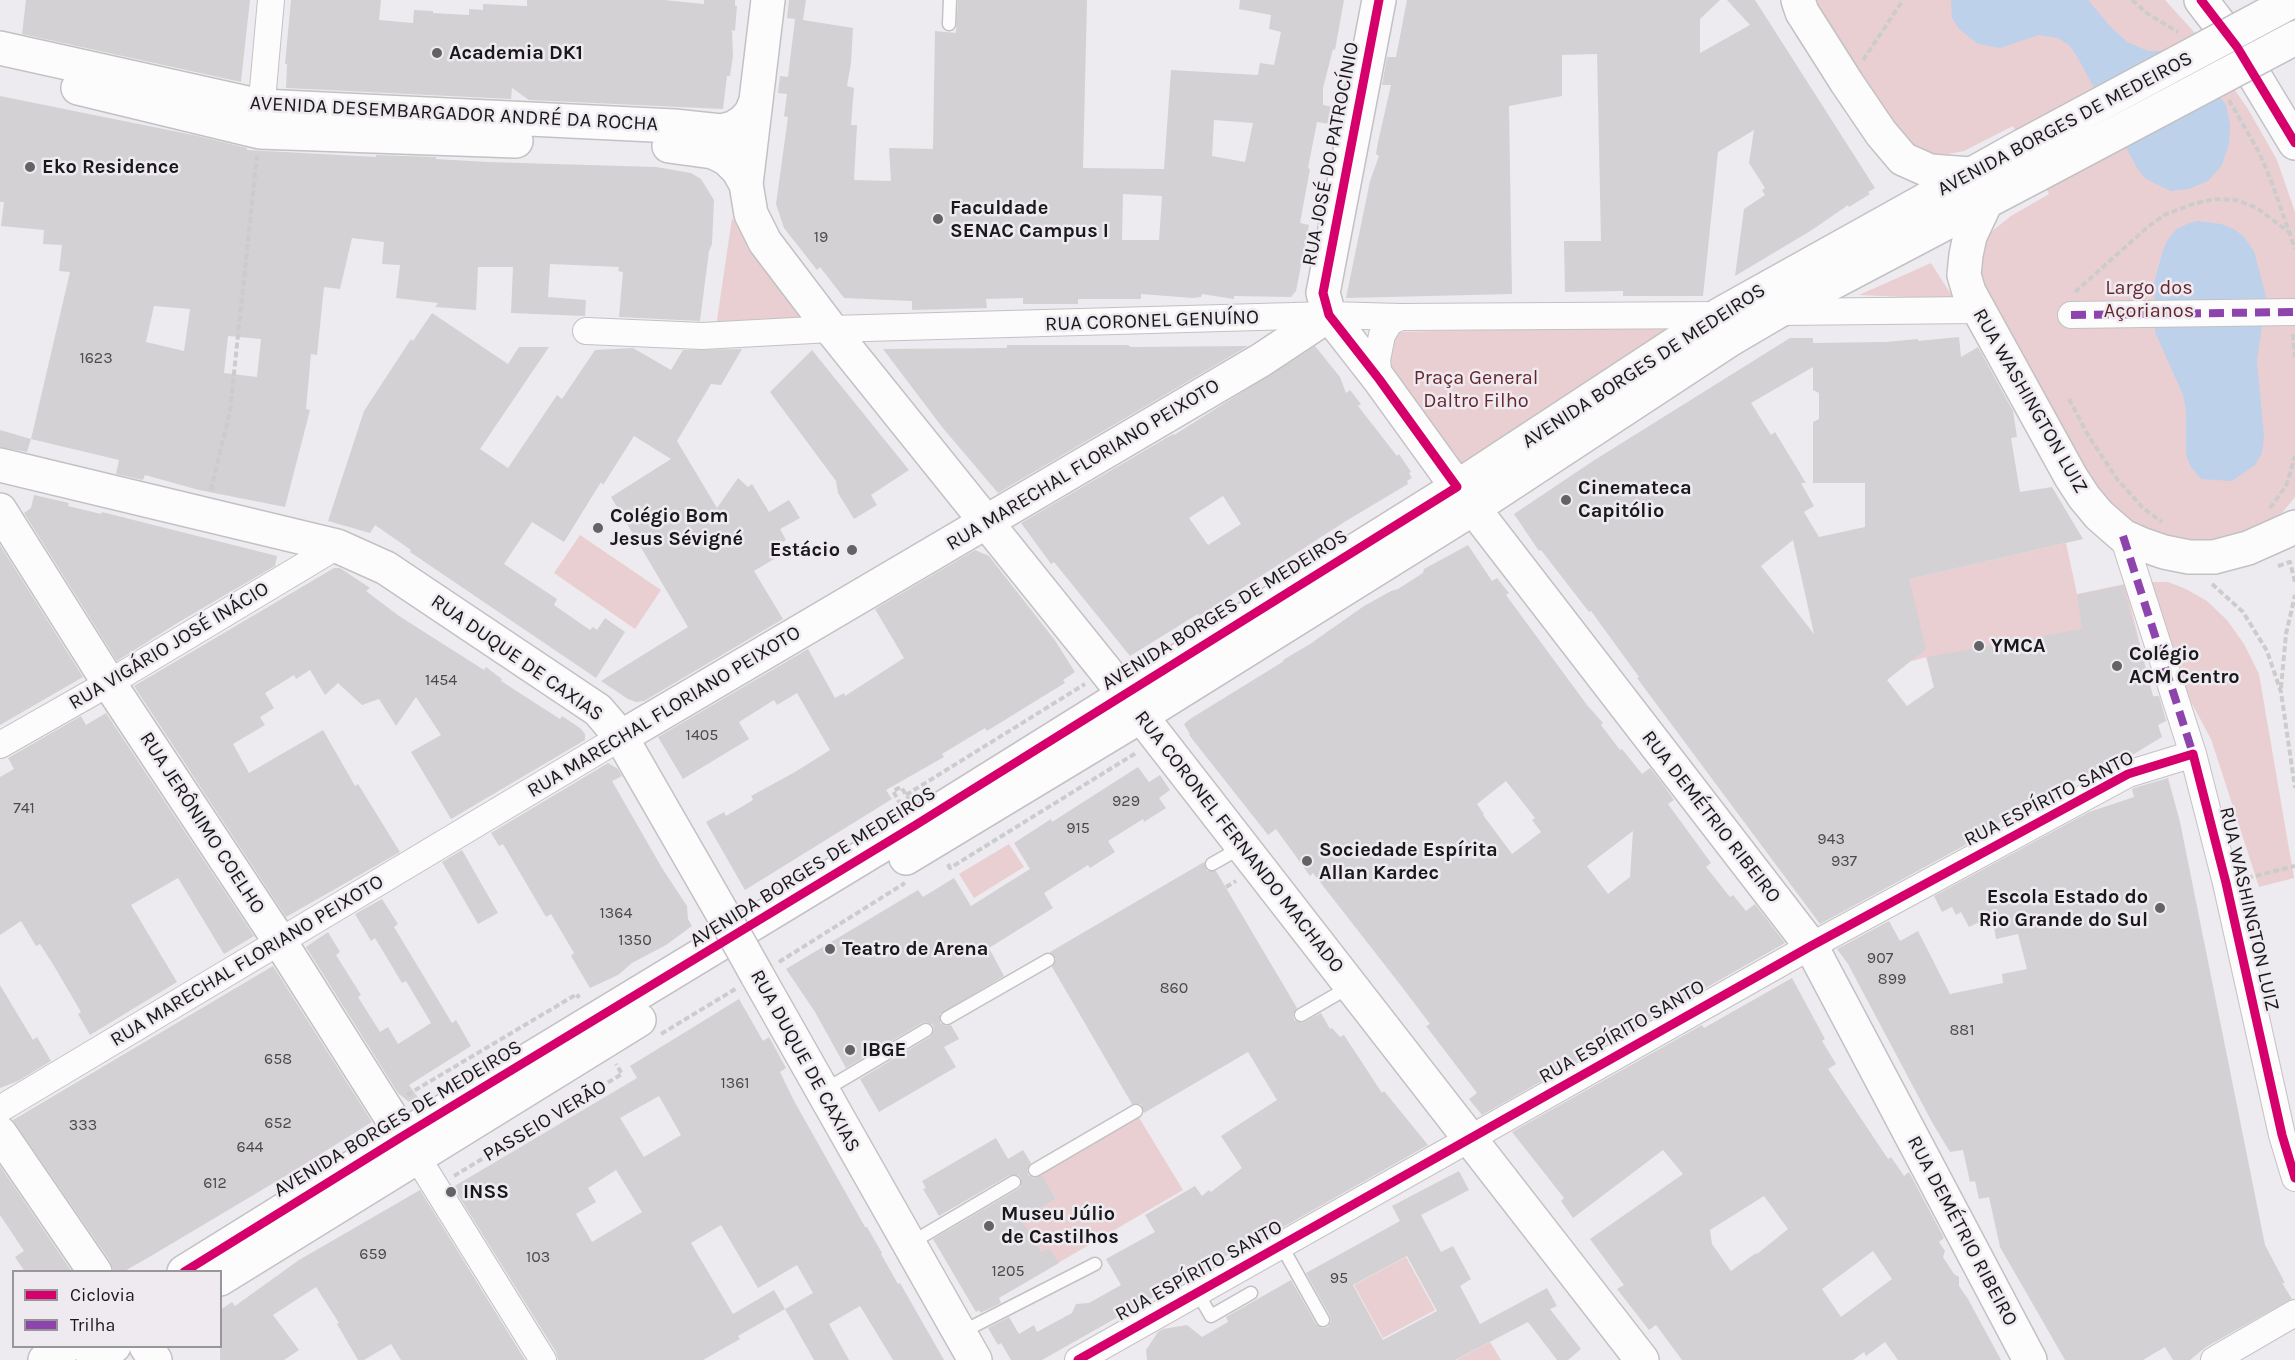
<!DOCTYPE html>
<meta charset="utf-8">
<style>
body{margin:0}
#map{position:relative;width:2295px;height:1360px;overflow:hidden;background:#edebef;font-family:Karla,sans-serif}
canvas{display:block}
.legend{position:absolute;left:12px;top:1270px;width:210px;height:78px;box-sizing:border-box;background:#eeeaf0;border:2px solid #99969a;margin:0;padding:8px 10px;list-style:none;font-size:18px;color:#19181a}
.legend li{display:flex;align-items:center;gap:12px;height:30px}
.legend b{width:30px;border:2px solid #99969a}
</style>
<div id="map">
<canvas width="2295" height="1360"></canvas>
<ul class="legend">
<li><b style="height:8px;background:#d6006c"></b>Ciclovia</li>
<li><b style="height:8px;background:#8e44ad"></b>Trilha</li>
</ul>
</div>
<script>
const c = document.querySelector('canvas').getContext('2d');
c.lineJoin = 'round';
function paint(path, color) { c.fillStyle = color; c.fill(path, 'evenodd'); }
const poly = rows => new Path2D(rows.map(r => 'M' + r).join(''));
function strokePath(path, color, width, dash) { c.strokeStyle = color; c.lineWidth = width; c.lineCap = dash ? 'butt' : 'round'; c.setLineDash(dash || []); c.stroke(path); }
function write(font, color, halo, rows, align = 'center') {
  c.font = font + ' Karla,sans-serif'; c.lineWidth = 5; c.setLineDash([]); c.textBaseline = 'middle'; c.strokeStyle = halo; c.fillStyle = color; for (const [text, x, y, turn = 0] of rows) {
    c.save(); c.translate(x, y); c.rotate((+turn || 0) * Math.PI / 180); c.textAlign = isNaN(turn) ? turn : align; if (halo) c.strokeText(text, 0, 0); c.fillText(text, 0, 0); c.restore();
  }
}
paint(poly([
 [1810,0,2165,0,2195,33,2248,109,2277,160,2295,212,2295,497,2282,513,2265,525,2213,547,2147,536,2094,496,1981,287,1979,248,1992,231,2011,216,2049,194,2013,126,1964,151,1938,156,1900,144],
 [732,218,754,250,808,321,716,327],
 [1931,263,1954,299,1859,295],
 [1684,325,1461,471,1390,374,1386,344,1394,332],
 [580,535,661,590,635,629,554,573],
 [2066,543,2077,594,2125,584,2153,696,2159,696,2166,721,2130,737,1947,736,1926,657,1909,662,1857,704,1807,602],
 [2150,582,2168,582,2186,589,2207,601,2227,620,2244,644,2259,674,2294,878,2259,887,2211,739,2184,689],
 [1009,844,1024,867,974,898,959,874],
 [1138,1116,1183,1190,1058,1263,1049,1248,1024,1262,1021,1219,1056,1199,1041,1174],
 [1406,1257,1435,1310,1383,1338,1354,1285],
 [1490,1342,1501,1360,1456,1360]
]), '#e9cfd2');
paint(poly([
 [1951,0,2088,0,2109,25,2127,42,2148,51,2163,51,2177,56,2191,65,2211,85,2226,105,2230,125,2229,144,2222,165,2208,181,2189,189,2171,191,2154,183,2145,178,2137,168,2078,58,2069,45,2058,38,2039,35,2000,48,1978,44,1959,29,1952,18],
 [2198,221,2221,224,2234,229,2243,236,2254,251,2266,296,2257,361,2264,437,2262,453,2255,465,2232,481,2201,479,2191,467,2186,455,2186,411,2183,395,2155,332,2154,283,2163,250,2168,239,2177,229,2189,223]
]), '#bdd1eb');
paint(poly([
 [26,0,250,0,241,82,22,34],
 [291,0,381,0,379,20,413,23,414,10,433,11,433,13,469,15,469,9,483,10,483,4,527,6,527,0,664,0,704,4,704,0,735,0,735,6,737,6,735,31,732,30,733,56,730,76,727,76,723,109,529,100,512,88,511,99,286,88,287,64,285,64],
 [789,0,806,0,803,20,853,28,851,63,847,86,854,88,851,125,857,125,854,180,891,181,889,148,933,149,935,31,956,33,958,0,1087,0,1083,168,1164,169,1171,70,1258,75,1260,63,1274,65,1281,32,1269,29,1271,15,1239,9,1240,0,1344,0,1335,50,1333,49,1323,88,1323,105,1333,107,1330,124,1317,122,1308,168,1310,169,1300,223,1309,225,1296,291,1291,297,1234,296,1234,299,1202,294,1201,297,1192,298,1141,294,1141,299,1078,299,1078,304,1023,304,1023,298,986,299,987,308,912,310,912,301,844,298,820,267,817,270,784,228,776,204,788,117,784,116,787,94,778,93,780,76,788,77,795,19,787,18],
 [1214,120,1253,123,1245,162,1212,156],
 [1123,194,1162,196,1159,240,1122,240],
 [1407,0,1720,0,1700,19,1700,53,1750,25,1727,0,1755,0,1875,188,1868,192,1870,194,1849,207,1848,205,1812,230,1735,276,1744,209,1765,195,1762,190,1765,188,1749,163,1754,130,1718,152,1703,296,1623,296,1623,291,1565,292,1564,241,1601,241,1597,54,1562,55,1562,96,1509,106,1512,294,1346,298,1370,181,1379,156,1376,154,1378,142,1391,85,1382,85,1387,57,1396,57],
 [0,96,198,136,247,148,247,150,376,157,376,155,436,157,436,159,487,162,656,167,691,173,701,179,714,200,712,244,709,251,700,321,619,317,623,272,618,271,619,267,550,264,548,297,586,300,585,316,511,313,513,267,478,267,476,310,435,307,438,303,396,298,400,265,382,264,384,242,352,238,340,289,324,287,317,355,311,354,306,409,310,410,285,507,199,490,145,475,143,480,116,474,119,460,31,439,27,452,0,447,0,430,31,439,70,272,59,271,62,245,43,244,44,230,1,226,4,202,0,202],
 [154,306,190,309,184,351,146,342],
 [228,336,261,339,257,377,224,373],
 [432,313,508,364,519,347,549,347,480,449,508,468,557,395,562,399,595,350,633,348,671,370,683,350,742,349,721,385,711,384,677,441,717,508,738,478,748,487,752,484,769,512,789,500,800,518,780,529,786,540,779,544,784,553,754,571,783,619,644,701,636,702,628,699,601,681,688,627,611,497,671,459,634,436,603,485,601,482,564,542,532,522,504,564,557,599,554,605,590,630,593,627,597,630,605,618,625,632,596,678,410,552,411,550,375,525,370,533,328,521,364,411,411,339,413,341],
 [1959,337,1961,357,1978,347,2013,411,2017,437,2011,438,2020,492,2052,487,2083,539,1909,579,1926,649,1887,680,1907,706,1934,687,1927,657,2082,629,2077,595,2123,585,2153,697,2159,696,2166,721,2158,725,2162,737,2124,760,2108,768,2103,765,1970,839,1971,842,1820,924,1637,678,1639,677,1591,611,1589,612,1541,550,1539,551,1514,514,1593,461,1790,338,1813,338,1813,343,1885,342,1918,339,1918,341],
 [1813,367,1813,390,1819,393,1819,419,1813,422,1813,483,1865,483,1865,527,1819,537,1804,512,1814,506,1801,483,1806,483,1775,432,1771,435,1751,403],
 [1793,540,1814,634,1761,566],
 [1007,345,1128,345,1131,347,1248,346,998,493,942,427,883,349,1007,348],
 [1315,346,1340,377,1346,393,1350,390,1361,404,1358,406,1397,456,1399,454,1411,472,1409,473,1412,478,1407,481,1408,484,1346,521,1199,616,1198,614,1130,656,1054,562,1051,564,1021,523,1173,434,1174,435],
 [1223,496,1241,524,1208,545,1189,518],
 [812,350,909,470,871,495,877,505,854,519,838,493,836,481,770,392],
 [34,495,69,503,68,506,101,514,102,512,277,556,275,566,179,622,117,661,24,513,31,508],
 [0,545,83,677,0,725],
 [1468,545,1492,581,1497,578,1509,593,1506,595,1587,705,1603,723,1601,725,1620,750,1622,749,1642,774,1650,768,1662,783,1674,800,1668,804,1711,863,1706,867,1730,897,1733,895,1746,911,1755,904,1785,943,1482,1115,1469,1099,1477,1093,1426,1026,1430,1024,1402,987,1313,873,1310,876,1276,829,1268,835,1189,735,1190,734,1184,724,1190,719,1284,661,1283,660,1310,644,1364,606,1391,591,1398,589,1423,573,1424,569],
 [1506,781,1535,818,1532,820,1541,832,1512,854,1483,815,1484,814,1477,804],
 [1633,831,1630,877,1608,894,1587,866],
 [975,550,989,556,1054,639,1075,672,1063,680,1065,683,1042,697,987,731,985,728,942,754,944,757,886,790,892,799,745,890,706,822,724,812,726,816,753,800,751,796,795,772,830,750,797,693,777,705,774,700,739,722,749,739,683,779,658,737,808,649,835,698,844,693,845,696,904,658,875,609],
 [334,568,340,568,370,588,366,591,399,616,484,670,486,667,502,679,501,681,560,719,562,716,580,728,585,734,585,740,451,819,411,752,441,735,416,697,396,726,379,699,362,705,338,683,325,695,310,670,296,679,294,675,265,693,274,708,260,717,265,725,233,744,249,773,323,730,355,786,358,784,400,852,286,917,134,686],
 [106,713,254,936,224,954,178,878,131,905,177,982,90,1035,78,1014,81,1012,54,966,40,944,36,946,21,921,0,935,0,777,14,769,8,758,81,716,86,725],
 [608,763,618,769,622,776,612,781,662,868,687,906,688,919,692,926,666,945,632,963,618,975,590,988,571,956,574,953,551,914,546,917,503,844,499,846,491,833],
 [1138,767,1149,782,1160,775,1170,790,1159,798,1166,808,1144,822,1143,819,1108,841,1115,852,1090,868,1088,865,1044,893,1053,908,989,948,1004,976,940,1014,940,1023,946,1026,951,1025,959,1039,944,1047,956,1067,879,1112,860,1079,930,1037,934,1030,933,1025,926,1022,922,1023,846,1068,815,1012,786,969,918,890,923,897,954,878,971,906,1030,869,1014,843,1051,819,1052,822],
 [2168,778,2180,822,2265,1245,2285,1283,2282,1283,2292,1299,2206,1347,2190,1360,2173,1360,2165,1347,2143,1360,2065,1360,2000,1247,1989,1197,1979,1199,1975,1181,1970,1182,1963,1150,1950,1152,1933,1124,1848,964,1837,949,1889,921,1900,941,1918,931,1950,994,2003,983,2002,974,2027,969,2018,934,1996,939,1992,916,1969,927,1961,912,1956,915,1952,907,1942,912,1934,896,2089,812,2134,797,2132,789,2134,788],
 [462,850,498,913,478,924,442,862],
 [1204,862,1207,871,1216,871,1297,1008,1293,1014,1294,1020,1302,1023,1321,1013,1330,1029,1332,1028,1340,1037,1344,1035,1382,1093,1384,1091,1428,1145,1276,1231,1275,1229,1240,1251,1238,1249,1042,1360,1011,1360,1001,1343,998,1345,988,1328,1009,1317,1019,1334,1034,1325,1037,1332,1072,1313,1076,1304,1089,1303,1121,1285,1106,1259,1155,1232,1145,1215,1195,1186,1202,1196,1209,1190,1211,1192,1242,1168,1221,1136,1277,1100,1248,1052,1144,1113,1141,1104,1132,1104,1052,967,1056,959,1050,952],
 [382,899,398,924,394,927,452,1023,456,1020,471,1046,409,1085,422,1103,415,1107,398,1093,306,947,328,932,340,952,336,955,361,995,358,997,380,1032,388,1027,398,1044,431,1023,406,981,402,983,375,938,371,941,355,914],
 [273,966,372,1122,287,1175,151,1256,123,1272,114,1272,110,1261,13,1120],
 [1792,978,1825,1039,1822,1041,1836,1064,1828,1069,1888,1159,1891,1157,1904,1176,1909,1172,1944,1238,1939,1242,1945,1251,1943,1257,1954,1274,1959,1277,1959,1286,1968,1299,2001,1360,1898,1360,1885,1342,1866,1356,1864,1352,1853,1360,1682,1360,1656,1325,1649,1330,1617,1289,1624,1285,1590,1239,1683,1174,1663,1150,1573,1218,1561,1201,1564,1198,1512,1132,1702,1025,1704,1028],
 [1764,1196,1788,1229,1757,1254,1756,1253,1731,1271,1712,1244,1710,1230],
 [1873,1251,1892,1279,1841,1317,1822,1289],
 [0,985,33,1040,37,1037,51,1061,18,1081,0,1088],
 [739,999,763,1041,769,1037,786,1068,780,1072,793,1099,865,1227,867,1227,882,1253,881,1254,898,1284,900,1283,944,1360,893,1360,860,1306,829,1324,849,1360,814,1360,785,1309,738,1336,740,1339,703,1360,558,1360,556,1352,453,1187,637,1078,630,1066],
 [659,1096,681,1135,644,1157,620,1118],
 [616,1170,642,1212,592,1242,576,1214,596,1202,588,1188],
 [721,1225,758,1288,797,1265,813,1293,785,1309,774,1290,733,1314,691,1243],
 [996,1138,1008,1159,1023,1150,1031,1163,1027,1169,1028,1175,1034,1178,1042,1175,1056,1199,1021,1219,1041,1252,1049,1248,1059,1263,999,1298,1001,1303,980,1313,979,1310,976,1312,933,1239,1018,1189,1021,1186,1021,1178,1018,1175,1010,1175,939,1216,923,1189,926,1188,922,1181],
 [0,1166,47,1235,72,1272,25,1272,15,1257,24,1251,0,1215],
 [1459,1171,1469,1190,1421,1215,1441,1252,1453,1246,1471,1279,1460,1286,1480,1324,1547,1288,1557,1306,1550,1309,1581,1349,1568,1360,1557,1360,1528,1322,1455,1360,1147,1360,1146,1350,1158,1332,1163,1329,1187,1325,1202,1337,1228,1322,1226,1317,1291,1280,1316,1324,1322,1328,1328,1327,1331,1321,1330,1316,1306,1273,1400,1221,1392,1206],
 [1407,1256,1437,1311,1383,1340,1353,1285],
 [420,1190,525,1360,401,1360,391,1344,364,1360,358,1360,337,1324,339,1323,316,1287,273,1315,299,1350,284,1360,220,1360,220,1310,232,1302,235,1306,299,1260]
]), '#d3d1d3');
const lane = poly([
 [949,24,950,0],
 [1212,864,1242,847],
 [1301,1015,1351,986],
 [947,1018,1048,960],
 [823,1091,926,1030],
 [1035,1170,1136,1111],
 [909,1244,1014,1182],
 [1281,1245,1323,1320],
 [1197,1292,1211,1316,1251,1293],
 [960,1333,1095,1264]
]);
const street = poly([
 [260,122,271,0],
 [1780,312,1977,310],
 [2071,315,2295,312],
 [586,331,702,336,831,329,1329,315,1400,317,1719,315],
 [1379,379,1377,360,1382,335,1390,322,1400,317],
 [2123,536,2193,754,2226,883,2282,1135,2295,1178],
 [0,745,109,683,337,546],
 [0,1109,621,737],
 [417,1157,543,1360],
 [1078,1360,1811,946,2128,774,2193,754],
 [2214,1360,2295,1313]
]);
const secondary = poly([
 [768,0,746,184,751,214,765,242,831,329,1106,671,1642,1360],
 [1379,0,1323,293,1329,315,1379,379,1457,487,1811,946,2030,1360],
 [1798,0,1802,12,1847,83,1881,133,1903,159,1930,171,1971,174],
 [2201,0,2237,47,2295,143],
 [0,48,261,106,674,126,721,131,733,128,743,122,751,113,756,101],
 [78,88,260,132,516,141],
 [669,146,713,152,727,159,738,170,746,184],
 [1986,202,1970,236,1966,255,1964,275,1969,292,2071,477,2084,497,2099,515,2123,536,2141,544,2164,552,2189,557,2214,557,2248,548,2295,527],
 [0,465,337,546,386,568,598,710,621,737,724,916],
 [0,510,109,683,279,940,403,1136],
 [621,737,1261,360,1329,315],
 [906,858,1141,716,1474,508,1731,339,1777,312,2039,174],
 [757,975,975,1360],
 [0,1133,95,1272],
 [184,1272,403,1136,914,826,1457,487,1719,315,2024,145],
 [220,1279,639,1020],
 [146,1346,155,1360],
 [45,1360,66,1346],
 [93,1360,114,1346]
]);
strokePath(lane, '#c3c1c4', 15);
strokePath(street, '#c3c1c4', 28);
strokePath(secondary, '#c3c1c4', 36);
strokePath(poly([
 [2132,0,2148,14,2178,32],
 [1863,60,1903,0],
 [2229,100,2259,152,2272,183,2295,249],
 [2075,292,2149,226,2164,215,2193,204,2214,199,2236,200,2257,208,2290,233],
 [2293,334,2295,357],
 [2069,399,2089,437,2118,480,2143,508,2162,522],
 [211,490,230,411,257,156],
 [2270,508,2286,486,2295,456],
 [2278,566,2290,562,2295,582],
 [2212,584,2243,612,2267,651,2281,692,2295,788],
 [2281,688,2286,634,2295,595],
 [906,795,1085,684],
 [901,805,893,791,901,787,910,801],
 [948,864,950,868,1136,753],
 [2247,878,2295,866],
 [1226,887,1236,881],
 [779,962,905,883],
 [661,1034,737,988],
 [407,1095,577,994,579,998],
 [454,1176,622,1074,616,1064]
]), '#ccc', 4, [6, 3]);
strokePath(lane, '#fcfcfd', 12);
strokePath(street, '#fcfcfd', 26);
strokePath(secondary, '#fcfcfd', 33);
const secondaryBridge = poly([
 [2024,145,2294,0],
 [2039,174,2295,38],
 [724,916,757,975]
]);
strokePath(secondaryBridge, '#c3c1c4', 36, []);
strokePath(secondaryBridge, '#fcfcfd', 33);
strokePath(poly([
 [2071,315,2295,312],
 [2123,536,2193,754]
]), '#8e44ad', 8, [15, 8]);
strokePath(poly([
 [2201,0,2237,47,2295,143],
 [184,1272,403,1136,914,826,1457,487,1379,379,1329,315,1323,293,1379,0],
 [1078,1360,1811,946,2128,774,2193,754,2226,883,2282,1135,2295,1178]
]), '#d6006c', 9);
for (const [x, y, r, color] of [
 [437,53,6,"#636265"],
 [30,167,6,"#636265"],
 [938,219,6,"#636265"],
 [1566,500,6,"#636265"],
 [598,528,6,"#636265"],
 [852,550,6,"#636265"],
 [1979,646,6,"#636265"],
 [2117,666,6,"#636265"],
 [1307,861,6,"#636265"],
 [2160,908,6,"#636265"],
 [830,949,6,"#636265"],
 [850,1050,6,"#636265"],
 [451,1192,6,"#636265"],
 [989,1226,6,"#636265"]
]) { const dot = new Path2D(); dot.arc(x, y, r, 0, 2 * Math.PI); c.fillStyle = color; c.fill(dot); strokePath(dot, '#eeeaf0', 2); }
write('16px', '#4a494b', null, [
 ["19",821,237],
 ["1623",96,358],
 ["1454",441,680],
 ["1405",702,735],
 ["929",1126,801],
 ["741",24,808],
 ["915",1078,828],
 ["943",1831,839],
 ["937",1844,861],
 ["1364",616,913],
 ["1350",635,940],
 ["907",1880,958],
 ["899",1892,979],
 ["860",1174,988],
 ["881",1962,1030],
 ["658",278,1059],
 ["1361",735,1083],
 ["652",278,1123],
 ["333",83,1125],
 ["644",250,1147],
 ["612",215,1183],
 ["659",373,1254],
 ["103",538,1257],
 ["1205",1008,1271],
 ["95",1339,1278]
]);
write('bold 20px', '#19181a', '#eeeaf0', [
 ["Academia DK1",449,53],
 ["Eko Residence",42,167],
 ["Faculdade",950,208],
 ["SENAC Campus I",950,231],
 ["Cinemateca",1578,488],
 ["Capitólio",1578,511],
 ["Colégio Bom",610,516],
 ["Jesus Sévigné",610,539],
 ["Estácio",840,550,"right"],
 ["YMCA",1991,646],
 ["Colégio",2129,654],
 ["ACM Centro",2129,677],
 ["Sociedade Espírita",1319,850],
 ["Allan Kardec",1319,873],
 ["Escola Estado do",2148,897,"right"],
 ["Rio Grande do Sul",2148,920,"right"],
 ["Teatro de Arena",842,949],
 ["IBGE",862,1050],
 ["INSS",463,1192],
 ["Museu Júlio",1001,1214],
 ["de Castilhos",1001,1237]
], 'left');
write('20px', '#19181a', '#eeeaf0', [
 ["AVENIDA DESEMBARGADOR ANDRÉ DA ROCHA",454,114,3],
 ["AVENIDA BORGES DE MEDEIROS",2065,124,-28],
 ["RUA JOSÉ DO PATROCÍNIO",1331,154,-79],
 ["RUA CORONEL GENUÍNO",1152,321,-2],
 ["AVENIDA BORGES DE MEDEIROS",1644,366,-33],
 ["RUA WASHINGTON LUIZ",2030,401,60],
 ["RUA MARECHAL FLORIANO PEIXOTO",1083,465,-31],
 ["AVENIDA BORGES DE MEDEIROS",1225,610,-32],
 ["RUA VIGÁRIO JOSÉ INÁCIO",169,646,-31],
 ["RUA DUQUE DE CAXIAS",517,658,35],
 ["RUA MARECHAL FLORIANO PEIXOTO",664,712,-31],
 ["RUA ESPÍRITO SANTO",2049,799,-27],
 ["RUA DEMÉTRIO RIBEIRO",1711,817,52],
 ["RUA JERÔNIMO COELHO",202,823,57],
 ["RUA CORONEL FERNANDO MACHADO",1239,842,52],
 ["AVENIDA BORGES DE MEDEIROS",813,867,-32],
 ["RUA WASHINGTON LUIZ",2249,909,77],
 ["RUA MARECHAL FLORIANO PEIXOTO",247,961,-31],
 ["RUA ESPÍRITO SANTO",1622,1032,-30],
 ["RUA DUQUE DE CAXIAS",805,1061,61],
 ["AVENIDA BORGES DE MEDEIROS",398,1119,-31],
 ["PASSEIO VERÃO",545,1121,-31],
 ["RUA DEMÉTRIO RIBEIRO",1962,1231,62],
 ["RUA ESPÍRITO SANTO",1199,1271,-29]
]);
write('20px', '#65272f', '#eeeaf0', [
 ["Largo dos",2149,288],
 ["Açorianos",2149,311],
 ["Praça General",1476,378],
 ["Daltro Filho",1476,401]
]);
</script>
